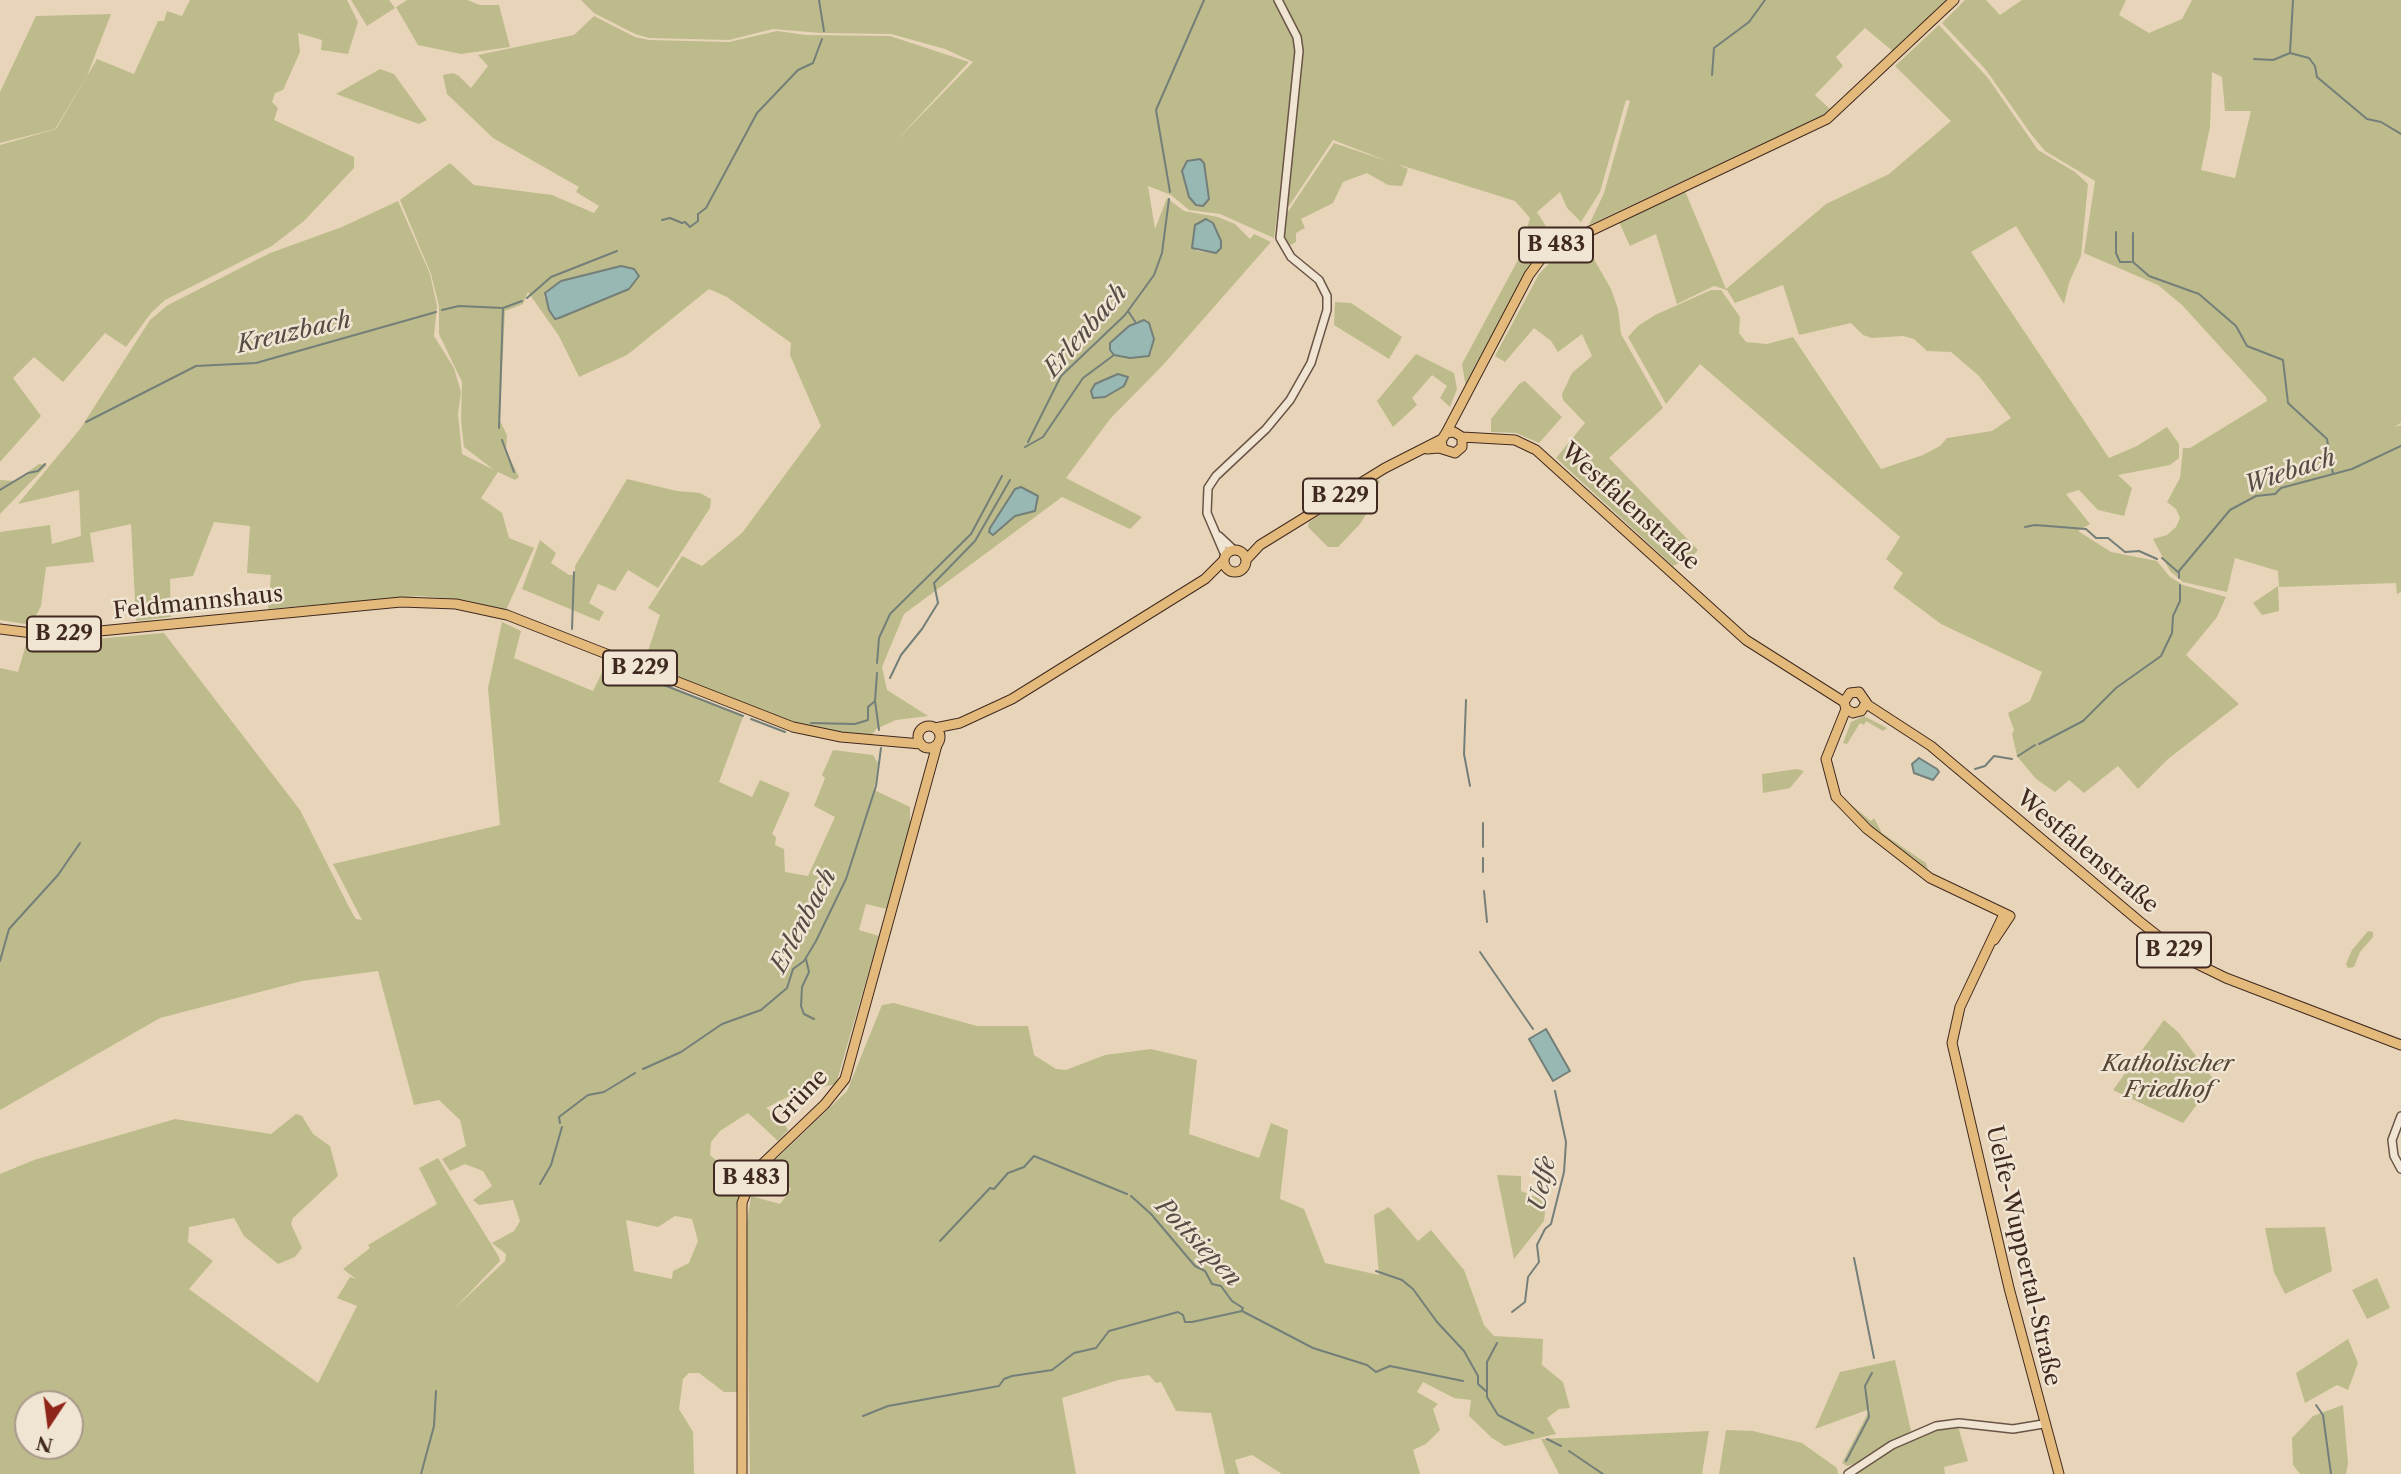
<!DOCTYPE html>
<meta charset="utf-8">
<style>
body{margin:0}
#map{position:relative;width:2401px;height:1474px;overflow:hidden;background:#e8d5b9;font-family:"Libre Caslon Text",serif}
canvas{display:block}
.north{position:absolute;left:14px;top:1390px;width:70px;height:70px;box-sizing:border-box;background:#f0e4d2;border:2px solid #a9998b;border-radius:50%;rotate:193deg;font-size:19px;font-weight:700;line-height:28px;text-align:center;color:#3f2920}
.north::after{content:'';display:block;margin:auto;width:24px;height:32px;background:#8f2418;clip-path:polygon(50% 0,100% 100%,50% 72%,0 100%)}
</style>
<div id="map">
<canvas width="2401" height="1474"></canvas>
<div class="north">N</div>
</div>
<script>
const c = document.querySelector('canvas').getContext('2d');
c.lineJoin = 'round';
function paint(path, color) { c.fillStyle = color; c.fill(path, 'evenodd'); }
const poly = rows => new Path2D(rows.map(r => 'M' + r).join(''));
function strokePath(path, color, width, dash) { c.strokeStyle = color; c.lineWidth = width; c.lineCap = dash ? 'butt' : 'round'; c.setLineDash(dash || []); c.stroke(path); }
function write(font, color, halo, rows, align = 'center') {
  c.font = font + ' "Libre Caslon Text",serif'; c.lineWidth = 5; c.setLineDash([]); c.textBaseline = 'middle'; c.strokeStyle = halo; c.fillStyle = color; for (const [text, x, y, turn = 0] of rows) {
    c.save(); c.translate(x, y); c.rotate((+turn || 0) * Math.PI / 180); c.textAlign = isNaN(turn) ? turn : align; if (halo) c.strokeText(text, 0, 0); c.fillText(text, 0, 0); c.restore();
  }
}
paint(poly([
 [190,0,347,0,358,22,348,54,321,50,322,40,298,33,300,52,283,90,275,93,272,102,278,108,274,120,354,157,354,168,304,221,272,246,165,300,151,313,126,347,105,333,63,382,34,357,13,378,41,416,0,462,0,145,56,129,97,59,134,74,158,21,164,21,167,11,182,16],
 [351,0,389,0,395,8,367,26],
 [407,0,467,0,480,5,499,5,510,47,461,54,418,45,396,7],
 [581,0,1275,0,1294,36,1297,51,1274,238,1220,214,1189,210,1171,195,1148,186,1155,229,1167,198,1184,211,1218,217,1235,224,1250,239,1254,234,1271,242,1163,365,1110,419,1066,478,1142,517,1130,529,1062,497,904,614,882,667,887,690,928,716,896,720,876,729,872,735,814,729,775,718,634,662,635,657,645,660,660,615,648,608,682,556,702,566,742,533,821,426,790,355,791,343,727,297,709,289,627,355,579,377,559,336,528,292,523,304,505,311,501,392,500,421,507,435,506,450,519,477,515,480,498,472,481,498,502,513,509,538,534,548,506,610,465,600,419,596,268,609,271,575,247,573,250,526,214,522,193,576,170,579,171,617,136,621,131,524,90,533,94,562,46,567,41,606,31,625,0,620,0,532,50,525,52,544,81,536,79,490,18,504,80,429,150,320,168,305,270,253,342,227,398,201,430,274,437,306,434,336,454,368,461,392,458,414,462,454,494,470,464,447,461,421,462,382,439,334,439,306,431,274,400,200,450,163,474,185,552,195,594,213,599,206,576,192,579,187,493,138,447,94,443,75,453,73,459,76,471,88,488,66,478,55,574,35,594,16,635,37,649,40,729,42,777,31,806,35,890,36,969,62,894,143,973,62,945,49,891,34,821,33,773,29,729,40,649,38,635,34,594,13],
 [1200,159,1208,195,1189,197,1184,173,1189,160],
 [1206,219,1213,223,1216,253,1196,251],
 [621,266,629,289,559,318,544,297,561,281],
 [1137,321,1152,329,1152,351,1149,356,1118,357,1121,332],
 [1118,374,1124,386,1105,397,1095,384],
 [1281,0,1949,0,1895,53,1865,28,1836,57,1843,66,1815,95,1832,111,1589,225,1604,193,1630,101,1626,100,1600,192,1581,222,1567,208,1560,192,1537,212,1555,241,1531,263,1466,388,1462,364,1519,258,1530,218,1515,201,1397,164,1408,169,1402,186,1388,185,1367,173,1343,182,1333,203,1301,219,1305,228,1296,233,1296,242,1289,246,1285,237,1285,216,1334,143,1390,162,1333,140,1287,209,1302,50],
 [1965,0,1986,0,2000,15,2022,0,2126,0,2119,15,2149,33,2182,19,2192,0,2401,0,2401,423,2394,427,2401,425,2401,592,2397,594,2396,583,2279,587,2278,571,2235,558,2227,592,2183,582,2170,571,2153,539,2167,535,2176,527,2180,518,2176,509,2167,502,2180,478,2183,448,2190,448,2267,401,2266,397,2182,305,2158,285,2084,253,2095,181,2045,151,2031,134,1986,70,1942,23],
 [2212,72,2222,77,2225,111,2251,111,2235,178,2201,170,2210,127],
 [111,14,87,76,55,129,0,143,0,92,36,16],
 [1939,25,1988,78,2038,150,2075,172,2088,184,2081,256,2069,283,2064,304,2016,226,1971,252,2109,458,2137,446,2167,427,2179,444,2179,458,2170,465,2118,475,2132,488,2124,516,2098,510,2079,490,2066,494,2090,524,2078,531,2111,552,2157,561,2170,577,2183,585,2226,597,2217,617,2186,655,2239,704,2168,759,2138,789,2118,766,2084,793,2069,780,2055,792,2036,779,2017,756,2012,734,2014,730,2008,713,2030,701,2042,672,1941,624,1893,588,1903,573,1886,559,1900,537,1700,364,1666,404,1628,337,1638,326,1655,315,1711,290,1721,290,1740,317,1739,333,1746,342,1767,344,1793,337,1881,469,1923,455,1940,446,1947,438,1992,431,2011,418,1979,376,1951,352,1927,351,1914,339,1903,336,1872,338,1863,335,1851,323,1799,335,1783,285,1735,303,1727,290,1714,286,1677,304,1656,234,1630,246,1619,222,1685,191,1726,289,1826,204,1889,174,1951,121,1895,66],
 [380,69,394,74,427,120,419,124,336,94],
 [1582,238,1611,289,1618,309,1621,334,1663,408,1609,458,1698,550,1693,556,1673,566,1556,458,1585,423,1563,400,1562,394,1572,373,1592,356,1582,334,1558,352,1551,341,1534,328,1505,362,1495,356,1539,274,1560,252],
 [1335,302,1351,303,1402,337,1389,359,1334,325],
 [1416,354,1454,373,1457,389,1450,407,1440,398,1447,386,1432,375,1412,398,1417,405,1393,427,1377,401],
 [1525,381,1562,417,1539,443,1516,433,1491,432,1491,419,1519,384],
 [39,464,47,465,0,514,0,480,15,481],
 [627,479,677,491,700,493,711,499,710,508,658,588,628,570,615,591,598,584,589,603,604,612,599,621,522,589,540,540,556,553,551,563,569,575,575,575,575,566],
 [1378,479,1380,482,1371,493,1375,500,1360,524,1338,547,1328,547,1308,527,1309,522],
 [2278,586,2279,611,2262,615,2253,603],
 [502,622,521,631,514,658,593,691,606,664,631,671,743,717,719,782,752,797,760,780,790,793,772,834,776,837,775,845,784,849,785,872,808,876,835,817,814,806,825,778,822,775,833,750,873,755,878,763,874,790,910,807,910,825,887,909,866,904,859,930,879,936,836,1084,795,1093,766,1108,782,1120,788,1130,778,1141,748,1113,720,1131,711,1142,710,1155,743,1183,736,1209,737,1392,724,1392,699,1373,689,1373,683,1379,679,1409,693,1432,694,1474,0,1474,0,1174,34,1160,175,1119,271,1134,296,1114,302,1116,313,1134,330,1146,338,1176,293,1218,291,1224,302,1248,295,1257,278,1264,244,1236,234,1218,189,1227,188,1242,213,1261,189,1289,318,1383,357,1306,337,1298,350,1277,356,1279,343,1269,370,1248,368,1245,437,1204,419,1168,438,1158,499,1257,500,1261,455,1308,505,1261,506,1254,492,1243,514,1231,520,1221,513,1200,479,1205,473,1200,492,1186,483,1171,465,1164,450,1171,442,1159,466,1146,460,1120,439,1100,414,1105,378,971,302,981,160,1018,0,1110,0,668,18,672,27,641,96,639,164,633,300,810,350,909,356,919,362,920,333,864,500,825,488,688],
 [675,1216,692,1219,698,1241,689,1263,673,1271,672,1279,634,1271,626,1220,658,1227],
 [28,1404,70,1404,70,1446,28,1446],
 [1864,716,1887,728,1883,731,1866,721,1864,725,1860,723,1847,744,1843,743,1851,722],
 [1797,769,1804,771,1790,788,1763,793,1762,774],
 [1849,803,1871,821,1874,818,1882,833,1926,863,1928,871,1904,856,1847,807],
 [2368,931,2373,932,2373,937,2360,952,2354,967,2348,968,2346,964,2352,950],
 [894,1003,977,1026,1028,1026,1034,1055,1056,1069,1066,1070,1105,1055,1151,1049,1197,1060,1189,1134,1259,1158,1271,1123,1288,1130,1280,1199,1304,1209,1325,1263,1379,1275,1374,1215,1389,1207,1418,1241,1431,1230,1464,1270,1484,1325,1494,1336,1543,1339,1542,1365,1563,1382,1570,1408,1559,1409,1547,1418,1556,1434,1505,1446,1492,1438,1469,1416,1471,1400,1454,1398,1423,1382,1417,1392,1438,1404,1433,1409,1440,1430,1426,1444,1413,1450,1420,1474,1282,1474,1252,1455,1235,1460,1239,1474,1225,1474,1211,1413,1176,1411,1161,1382,1156,1383,1149,1375,1118,1380,1062,1398,1076,1474,750,1474,746,1229,751,1196,780,1204,791,1189,768,1167,847,1091,882,1005],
 [2164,1020,2178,1032,2215,1081,2183,1123,2113,1090],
 [1497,1175,1521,1176,1521,1191,1546,1201,1544,1221,1514,1259],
 [2325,1227,2332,1271,2285,1294,2274,1272,2265,1228],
 [2377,1278,2390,1308,2367,1319,2352,1290],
 [2348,1339,2358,1363,2348,1390,2337,1385,2305,1403,2296,1373],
 [1895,1360,1911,1431,1859,1463,1847,1466,1842,1463,1870,1409,1815,1429,1840,1372],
 [2343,1405,2348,1463,2346,1474,2300,1474,2293,1465,2292,1438,2313,1416],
 [1958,1426,1968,1461,1944,1467,1945,1474,1853,1474,1893,1448,1930,1430],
 [1726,1430,1753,1431,1802,1443,1837,1468,1838,1474,1719,1474],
 [1709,1431,1702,1474,1559,1474,1541,1439]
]), '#bdbb8b');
const water = poly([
 [1200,159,1204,163,1209,199,1203,206,1196,205,1189,197,1182,171,1187,161,1200,159],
 [1206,219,1213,223,1221,241,1221,248,1216,253,1192,248,1195,225,1206,219],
 [621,266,634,269,639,276,629,289,559,318,555,319,549,310,545,293,561,281,621,266],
 [1144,320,1149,323,1154,339,1149,356,1130,358,1114,355,1110,350,1110,343,1129,326,1144,320],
 [1118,374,1128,377,1124,386,1105,397,1093,398,1091,391,1095,384,1118,374],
 [1021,487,1038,496,1035,511,1015,516,993,535,989,532,990,528,1015,489,1021,487],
 [1919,758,1937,769,1939,772,1933,780,1914,773,1912,764,1919,758],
 [1546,1029,1570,1071,1553,1081,1529,1039,1546,1029]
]);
paint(water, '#98b8b4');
strokePath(water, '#747f79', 2);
strokePath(poly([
 [819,0,824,31],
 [2293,0,2290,53,2309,58,2315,66,2317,77,2367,119,2381,122,2401,134],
 [2254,59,2273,60,2290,53],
 [1712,75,1714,48,1749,22,1765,0],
 [1170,192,1156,110,1204,0],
 [662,220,670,218,682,223,685,222,690,227,698,221,698,214,706,208,757,113,798,70,813,63,822,39],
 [2116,232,2116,253,2120,262,2131,262],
 [2133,233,2133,262,2149,276,2199,294,2236,326,2247,346,2283,360,2288,403,2327,439,2333,474],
 [527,298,551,277,617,251],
 [442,310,459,306,503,308,522,301],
 [1128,311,1136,323],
 [86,422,196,366,256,363,436,312],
 [499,428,503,308],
 [502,440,514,472],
 [1028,442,1061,376,1125,315,1154,275,1162,253,1169,199],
 [1025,447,1043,437,1083,378,1114,355],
 [0,490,28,473,38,471,45,464],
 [2025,527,2035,525,2086,529,2096,538,2108,538,2125,552,2139,551,2157,559],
 [2162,558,2178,572],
 [2179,578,2179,571,2230,510,2256,496,2275,494,2281,488,2352,469,2401,446],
 [572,629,574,572],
 [877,663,879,638,890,614,971,534,1002,476],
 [877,673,875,701,879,730],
 [641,676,743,716],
 [890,678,901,655,922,629,938,603,934,583,975,541,1010,480],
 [1466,700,1464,754,1470,786],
 [751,719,785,732],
 [811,723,855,724,868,720,868,707,875,701],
 [2039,744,2083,721,2116,688,2161,656,2172,633,2173,616,2180,601,2180,585],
 [2018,756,2035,745],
 [1975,769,1985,766,1994,756,2012,759],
 [1483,847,1483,823],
 [1483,858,1483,872],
 [1484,891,1487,922],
 [1480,952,1533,1029],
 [806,959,809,972,802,987,801,1006,804,1014,814,1019],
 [0,961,9,929,58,875,80,843],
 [643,1069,681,1052,722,1024,761,1010,787,988,793,969,804,961,816,941,846,879,876,786,881,748],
 [560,1123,559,1117,588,1095,604,1092,635,1073],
 [540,1184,551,1165,562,1127],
 [1131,1196,1151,1214,1195,1266,1205,1271,1212,1284,1221,1286,1232,1301,1243,1308,1242,1310],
 [940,1241,990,1188,994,1189,1008,1173,1024,1167,1034,1156,1127,1194],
 [1854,1258,1874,1358],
 [1376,1271,1402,1280,1413,1289,1437,1322,1464,1351,1478,1376,1478,1384,1487,1392],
 [1512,1312,1525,1302,1528,1277,1539,1262,1537,1245,1545,1229,1551,1224,1564,1172,1566,1142,1555,1091],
 [1497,1343,1487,1362,1487,1397,1498,1415,1533,1433],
 [2316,1405,2323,1415,2331,1474],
 [863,1416,888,1406,999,1386,1004,1379,1012,1376,1052,1370,1074,1353,1096,1348,1109,1331,1178,1312,1183,1315,1185,1322,1192,1322,1242,1311,1313,1348,1367,1365,1376,1372,1390,1366,1463,1381],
 [1547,1439,1561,1446],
 [1569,1451,1603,1474],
 [1846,1461,1869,1417,1865,1386,1872,1373],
 [421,1474,434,1426,436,1391]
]), '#747f79', 2);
const minor = poly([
 [1219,536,1234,550],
 [1225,555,1207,513,1208,488,1216,476,1266,429,1290,400,1311,363,1327,310,1327,296,1319,280,1291,257,1280,238,1299,51,1297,37,1278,0],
 [2401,1116,2392,1140,2394,1156,2401,1169],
 [1848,1474,1892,1445,1936,1426,1959,1423,2013,1429,2043,1424]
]);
const major = poly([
 [1446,433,1529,275,1546,252,1827,119,1954,0],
 [1462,437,1515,440,1536,450,1746,640,1844,702],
 [1427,449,1439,448,1455,453,1462,447,1462,437,1454,432,1446,433,1441,441,1443,449],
 '1224 561a11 11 0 1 1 22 0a11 11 0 1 1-22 0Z',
 [1246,560,1260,545,1385,468,1442,439],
 [0,629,48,635,79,633,401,602,456,604,507,615,793,727,841,737,921,744],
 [1866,703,1861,711,1853,713,1846,709,1844,702,1850,693,1859,692,1868,705,1931,746,2139,921,2187,959,2226,978,2401,1045],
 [1846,709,1826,759,1836,797,1867,829,1930,878,2010,916,1994,940],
 '918 737a11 11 0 1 1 22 0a11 11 0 1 1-22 0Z',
 [935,728,960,723,1012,699,1205,579,1223,561],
 [2004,914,1960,1007,1952,1043,2009,1288,2059,1474],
 [742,1474,742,1203,754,1172,825,1104,845,1079,937,745]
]);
strokePath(minor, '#695446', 10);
strokePath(major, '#3f2920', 11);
strokePath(minor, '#f0e4d2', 7);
strokePath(major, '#e4ba7c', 9);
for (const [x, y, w] of [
 [1556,245,74],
 [1340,496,74],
 [64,634,74],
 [640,668,74],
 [2174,950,74],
 [751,1178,74]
]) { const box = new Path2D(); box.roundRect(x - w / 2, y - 17.5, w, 35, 5); c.fillStyle = '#f0e4d2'; c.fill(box); strokePath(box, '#3f2920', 2); }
write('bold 21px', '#3f2920', null, [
 ["B 483",1556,245],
 ["B 229",1340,496],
 ["B 229",64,634],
 ["B 229",640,668],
 ["B 229",2174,950],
 ["B 483",751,1178]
]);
write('23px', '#3f2920', '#f0e4d2', [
 ["Westfalenstraße",1630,507,42],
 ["Feldmannshaus",198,603,-6],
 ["Westfalenstraße",2087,852,40],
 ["Grüne",800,1098,-46],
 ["Uelfe-Wuppertal-Straße",2023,1256,77]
]);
write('italic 23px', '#584635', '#f0e4d2', [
 ["Katholischer",2168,1064],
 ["Friedhof",2168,1090]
]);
write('italic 24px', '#554d45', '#f0e4d2', [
 ["Erlenbach",1086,331,-49],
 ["Kreuzbach",294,333,-13],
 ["Wiebach",2290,472,-18],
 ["Erlenbach",804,921,-62],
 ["Uelfe",1543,1184,-78],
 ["Pottsiepen",1198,1243,46]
]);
</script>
